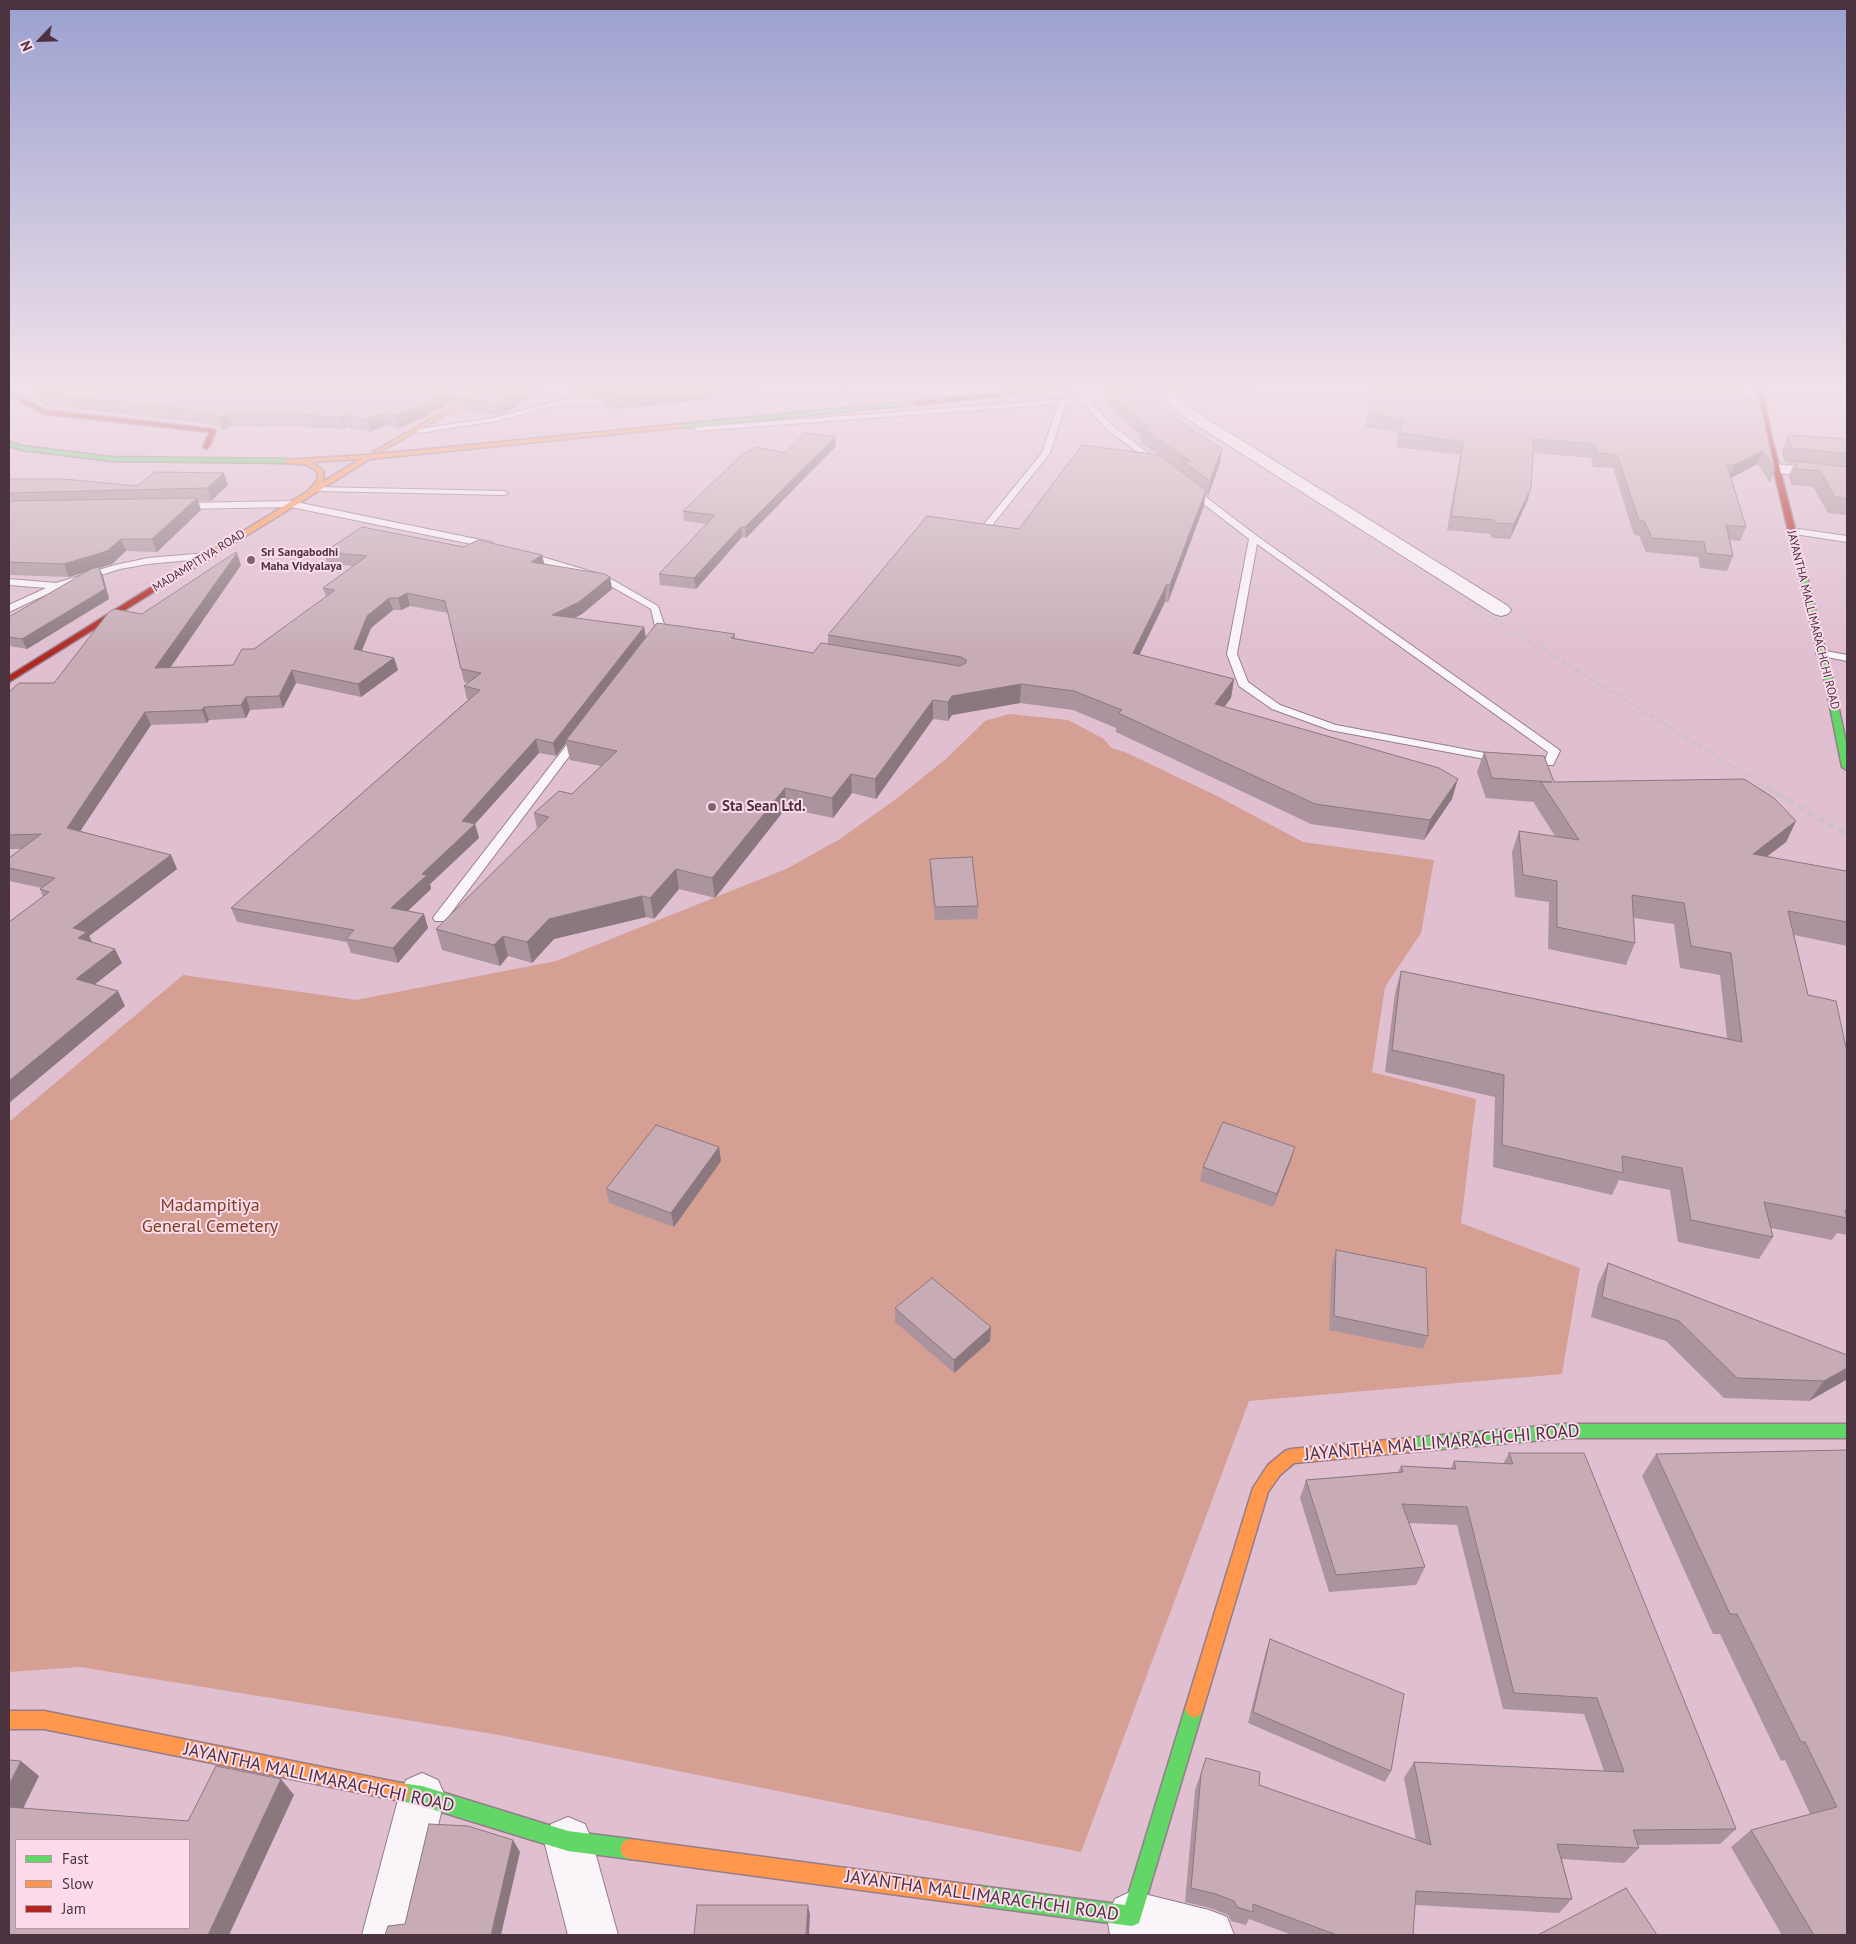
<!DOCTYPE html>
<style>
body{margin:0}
#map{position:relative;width:1856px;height:1944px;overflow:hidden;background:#e0bfd0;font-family:"PT Sans",sans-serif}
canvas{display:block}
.frame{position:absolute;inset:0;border:10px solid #4b3340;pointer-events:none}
.legend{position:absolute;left:15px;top:1839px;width:175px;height:90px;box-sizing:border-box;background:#fcdcec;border:1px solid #b598a7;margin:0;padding:6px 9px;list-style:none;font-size:15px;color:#4b3340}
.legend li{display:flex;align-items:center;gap:10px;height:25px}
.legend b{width:25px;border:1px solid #b598a7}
.north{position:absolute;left:15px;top:15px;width:50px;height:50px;-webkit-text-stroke:4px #fcdcec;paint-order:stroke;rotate:246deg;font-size:14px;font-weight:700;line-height:20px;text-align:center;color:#4b3340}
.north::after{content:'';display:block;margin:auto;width:18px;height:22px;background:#4b3340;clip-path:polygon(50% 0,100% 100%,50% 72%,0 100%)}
</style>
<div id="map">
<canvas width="1856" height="1944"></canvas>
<div class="frame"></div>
<ul class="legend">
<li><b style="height:6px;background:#63d668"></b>Fast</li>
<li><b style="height:6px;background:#ff974d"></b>Slow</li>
<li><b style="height:6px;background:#b3261e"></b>Jam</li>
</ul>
<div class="north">N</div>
</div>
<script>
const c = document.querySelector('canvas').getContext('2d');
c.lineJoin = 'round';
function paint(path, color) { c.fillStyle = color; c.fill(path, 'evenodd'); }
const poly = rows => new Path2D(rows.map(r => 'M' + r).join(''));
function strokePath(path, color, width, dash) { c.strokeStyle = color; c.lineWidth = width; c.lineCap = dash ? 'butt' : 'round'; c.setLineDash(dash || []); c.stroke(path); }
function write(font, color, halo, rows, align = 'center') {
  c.font = font + ' "PT Sans",sans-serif'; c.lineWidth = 4; c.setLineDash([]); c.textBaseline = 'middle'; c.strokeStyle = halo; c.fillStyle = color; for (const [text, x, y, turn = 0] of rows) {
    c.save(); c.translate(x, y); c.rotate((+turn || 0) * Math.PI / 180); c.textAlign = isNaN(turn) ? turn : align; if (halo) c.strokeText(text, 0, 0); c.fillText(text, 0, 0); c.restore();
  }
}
paint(poly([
 [1009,714,1068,720,1104,739,1111,748,1125,752,1219,797,1303,842,1434,860,1421,933,1385,987,1372,1072,1476,1099,1461,1223,1580,1268,1562,1374,1249,1401,1081,1852,499,1735,80,1667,9,1672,9,1122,183,975,356,1000,556,961,786,869,840,839,896,799,947,758,985,721]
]), '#d59f94');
const lane = poly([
 [756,385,778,385,775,387,692,396,688,394,692,392,756,385],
 [835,385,842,385,854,400,853,402,847,402,835,385],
 [1248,385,1278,385,1275,387,1090,401,1113,426,1161,463,1162,465,1158,467,1107,430,1083,402,1066,403,1050,453,986,533,983,534,979,531,980,529,1042,453,1058,404,697,431,693,429,697,427,1080,398,1083,396,1086,397,1248,385],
 [565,399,619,400,623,402,619,404,598,405,565,403,497,421,420,433,416,431,420,429,497,417,565,399],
 [314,487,504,491,508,493,504,495,317,491,314,491,314,487],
 [1188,488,1194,488,1257,536,1558,749,1560,751,1553,765,1525,765,1523,763,1525,761,1545,760,1548,752,1257,544,1237,654,1248,682,1280,705,1336,725,1501,756,1507,759,1501,762,1330,730,1272,709,1239,686,1227,654,1249,539,1188,492,1188,488],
 [291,501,491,542,495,545,491,548,291,507,182,509,178,506,182,503,291,501],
 [1791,528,1847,536,1847,542,1788,533,1788,529,1791,528],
 [526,552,606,576,658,606,666,630,659,640,651,640,650,638,656,630,651,609,600,580,523,557,522,555,526,552],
 [207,553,210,554,210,558,148,564,120,569,60,588,9,612,9,605,46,588,9,585,9,579,56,583,115,565,148,558,207,553],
 [1821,650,1847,655,1847,661,1817,655,1816,653,1821,650],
 [579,733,583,734,585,736,583,738,445,921,435,921,433,918,435,915,575,734,579,733]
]);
const street = poly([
 [435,385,453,385,482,392,484,395,482,398,477,399,454,395,437,388,435,385],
 [1165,389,1170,390,1188,407,1508,606,1511,610,1508,614,1501,616,1494,614,1178,413,1158,393,1160,390,1165,389],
 [1776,464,1847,471,1847,481,1770,472,1768,469,1770,466,1776,464],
 [422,1773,438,1780,445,1796,412,1935,362,1935,399,1796,406,1780,422,1773],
 [568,1817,585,1824,592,1841,618,1935,568,1935,544,1841,551,1824,568,1817],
 [1132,1891,1209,1910,1227,1917,1234,1935,1110,1935,1107,1916,1115,1899,1132,1891]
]);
const fast = poly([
 [918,401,920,402,920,404,682,428,679,426,682,424,918,401],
 [9,442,23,446,112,457,286,459,289,461,286,463,112,461,22,450,9,446,9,442],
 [1800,574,1807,576,1833,682,1847,747,1847,770,1842,767,1825,682,1799,576,1800,574],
 [1566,1424,1847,1424,1847,1438,1566,1438,1409,1452,1403,1450,1401,1445,1403,1440,1409,1438,1566,1424],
 [1194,1700,1200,1703,1203,1709,1139,1923,1132,1926,980,1906,973,1903,970,1896,973,1889,980,1886,1125,1905,1185,1709,1188,1703,1194,1700],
 [401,1783,422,1786,568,1831,630,1839,637,1842,640,1849,637,1856,630,1859,568,1851,422,1806,401,1801,394,1799,392,1792,394,1785,401,1783]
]);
const slow = poly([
 [491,385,498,385,378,453,373,452,491,385],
 [682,424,684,425,684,427,370,459,188,572,181,570,308,491,318,479,317,472,308,465,286,463,284,462,284,460,368,455,682,424],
 [360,459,321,483,324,479,323,471,312,462,360,459],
 [1409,1438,1415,1440,1417,1445,1415,1450,1409,1452,1294,1463,1280,1475,1268,1492,1203,1709,1200,1715,1194,1718,1188,1715,1185,1709,1253,1488,1268,1465,1285,1451,1291,1449,1409,1438],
 [9,1711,44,1711,401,1783,408,1785,410,1792,408,1799,401,1801,44,1729,9,1729,9,1711],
 [630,1839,980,1886,987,1889,990,1896,987,1903,980,1906,630,1859,623,1856,620,1849,623,1842,630,1839]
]);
const jam = poly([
 [1081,385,1100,385,918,405,915,403,918,401,1081,385],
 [1756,385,1762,385,1771,434,1807,576,1806,578,1799,576,1765,434,1756,385],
 [9,391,45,410,213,429,216,431,209,447,206,449,203,447,209,432,44,414,9,395,9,391],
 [182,568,189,570,9,682,9,676,182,568]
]);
strokePath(lane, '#957d8a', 2);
strokePath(street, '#957d8a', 2);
strokePath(fast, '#957d8a', 3);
strokePath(slow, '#957d8a', 3);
strokePath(jam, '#957d8a', 3);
paint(lane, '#faf5f8');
paint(street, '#faf5f8');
paint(fast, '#63d668');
paint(slow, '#ff974d');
paint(jam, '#b3261e');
strokePath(poly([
 [1209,444,1400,562]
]), '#ccc2c8', 2, [4.5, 2]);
strokePath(poly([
 [1398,560,1768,788]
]), '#ccc2c8', 2.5, [5.5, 2.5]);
strokePath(poly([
 [1766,787,1847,835]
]), '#ccc2c8', 4, [8, 4]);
paint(poly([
 [461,385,482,385,475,388],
 [486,385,550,385,505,413,498,415,463,411,460,399],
 [564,385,737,385,710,388,711,399,617,409,602,407,601,399,575,398],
 [1511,385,1741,385,1744,399,1775,469,1770,483,1758,464,1731,478,1746,527,1740,541,1730,540,1733,556,1727,571,1700,568,1698,557,1646,552,1639,536,1634,535,1613,468,1593,467,1591,458,1533,453,1531,488,1527,502,1510,539,1492,538,1490,534,1447,530,1460,455,1396,447,1399,432,1365,427,1368,414,1415,387,1513,393,1509,391],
 [29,387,459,398,421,419,399,428,386,425,370,432,346,427,344,429,285,426,258,427,232,425,223,430,213,424,46,405,34,399],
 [1105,389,1220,463,1208,496,1205,494,1204,506,1168,602,1165,602,1139,655,1234,679,1231,698,1224,707,1452,799,1424,840,1311,824,1116,732,1116,728,1073,710,1020,703,952,715,948,721,933,719,876,799,852,793,833,818,786,808,715,898,679,889,654,919,646,917,554,939,532,963,508,956,500,966,442,950,436,929,537,829,534,813,572,794,601,766,570,760,566,743,556,756,539,753,475,824,479,838,430,884,431,889,408,911,424,914,428,928,398,963,351,953,347,942,237,922,231,908,469,699,467,699,464,686,468,683,464,682,448,613,410,606,401,610,393,610,371,628,362,651,394,658,398,670,361,697,296,683,283,708,250,710,246,718,209,720,207,723,151,725,80,831,171,855,177,869,89,936,92,942,122,963,95,984,125,1006,9,1103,9,922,43,897,40,889,42,888,9,881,9,858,21,849,9,849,9,692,54,683,142,614,241,565,170,668,233,665,254,649,326,597,323,588,353,566,327,563,324,552,464,547,542,555,544,564,610,577,612,589,582,614,575,618,644,627,646,637,735,634,735,638,813,653,828,644,828,635,1019,529,1159,455,1140,443,1141,436,1104,402],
 [1788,435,1847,439,1847,517,1847,515,1828,513,1813,487,1791,485,1789,476,1794,464,1785,463,1782,450],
 [836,446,746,538,742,537,696,589,660,585,659,574,707,524,684,521,683,511,785,453],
 [9,479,137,486,228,485,211,501,198,501,201,510,157,552,126,551,112,564,99,568,103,576,109,599,27,649,9,646,9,617,86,572,69,577,9,575],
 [1484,752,1554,782,1796,821,1786,842,1767,856,1847,875,1847,946,1794,935,1808,995,1847,1052,1847,1235,1837,1233,1832,1240,1771,1228,1773,1237,1759,1259,1678,1242,1670,1190,1619,1180,1612,1195,1493,1167,1495,1097,1385,1072,1395,993,1401,971,1727,1038,1720,975,1680,968,1674,924,1634,918,1635,943,1626,965,1548,949,1549,902,1515,897,1512,852,1519,831,1555,836,1534,803,1534,802,1486,798,1477,772],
 [930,859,978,906,978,919,935,920,930,872],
 [719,1147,721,1161,674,1227,609,1203,606,1189],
 [1291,1160,1273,1207,1200,1181,1203,1167],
 [1336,1250,1428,1336,1423,1349,1329,1330,1332,1264],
 [1608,1263,1847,1355,1847,1379,1809,1401,1724,1398,1666,1341,1591,1317,1598,1284],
 [895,1308,991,1327,990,1341,954,1373,895,1322],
 [1847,1450,1847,1935,1782,1935,1731,1847,1751,1830,1810,1814,1785,1760,1781,1761,1720,1634,1713,1634,1642,1476,1656,1454],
 [1509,1453,1736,1829,1720,1844,1638,1845,1639,1848,1624,1863,1562,1859,1572,1899,1559,1913,1415,1905,1413,1935,1292,1935,1249,1919,1246,1925,1231,1921,1228,1915,1210,1908,1185,1902,1195,1790,1206,1758,1259,1785,1416,1840,1404,1778,1414,1762,1604,1771,1584,1714,1503,1709,1457,1525,1409,1523,1425,1567,1416,1585,1329,1592,1300,1498,1306,1480,1398,1472,1401,1466,1451,1468,1454,1461,1503,1464],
 [1270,1639,1391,1771,1385,1782,1248,1723,1266,1651]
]), '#ab949d');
paint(poly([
 [474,385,482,385,475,388],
 [529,385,550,385,505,413,498,415,495,403],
 [620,385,737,385,710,388,711,399,617,409,614,390,599,388,601,399,598,399,596,387],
 [456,386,459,398,421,419,399,428,396,416],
 [228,413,232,425,223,430,219,418],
 [383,413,386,425,370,432,366,420],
 [343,415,346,427,344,429,340,417],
 [835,437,836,446,746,538,745,527],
 [1222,449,1220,463,1208,496,1210,481],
 [1763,451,1758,464,1729,479,1734,465],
 [224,473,228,485,211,501,207,488],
 [1531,488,1527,502,1510,539,1514,524],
 [1206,490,1204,506,1168,602,1170,585],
 [197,498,201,510,157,552,152,539],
 [741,527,742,537,696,589,694,578],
 [121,539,126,551,112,564,99,568,103,576,109,599,27,649,22,639,99,568,69,577,64,564],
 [237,553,241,565,161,681,155,668],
 [542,555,545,567,531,562],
 [610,577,612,589,582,614,555,627,552,615],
 [1167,584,1165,602,1131,672,1133,653],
 [407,593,410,606,401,610,398,598],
 [389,598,393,610,371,628,357,662,354,649,367,616],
 [644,627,646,640,566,740,566,743,556,756,553,743],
 [394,658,398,670,361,697,358,684],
 [292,670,296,683,283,708,279,696],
 [1234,679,1231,698,1212,723,1215,704],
 [1021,684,1020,703,952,715,948,721,948,702,952,696],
 [246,697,250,710,246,718,241,705],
 [933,700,933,719,876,799,875,779],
 [204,707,209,720,207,723,202,710],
 [145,712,151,725,73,842,67,828],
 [536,739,539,753,474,825,475,824,479,838,430,884,431,889,396,922,391,908,462,821],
 [851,774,852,793,833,818,832,798],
 [1458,779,1452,799,1424,840,1430,820],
 [785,788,786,808,715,898,712,878],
 [1796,821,1786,842,1743,875,1753,854],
 [171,855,177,869,89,936,94,946,86,953,73,928],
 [676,869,679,889,654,919,650,898],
 [642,896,646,917,554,939,532,963,527,942,549,919],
 [424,914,428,928,398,963,393,948],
 [503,936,508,956,500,966,494,945],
 [115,949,122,963,84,993,76,979],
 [118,991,125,1006,9,1103,9,1081],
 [719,1147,721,1161,674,1227,671,1213],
 [1295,1147,1291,1160,1273,1207,1277,1194],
 [991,1327,990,1341,954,1373,954,1360],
 [1847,1368,1847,1379,1846,1380,1809,1401,1824,1381],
 [21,1761,39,1776,17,1821,9,1815,9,1785],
 [281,1779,294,1795,229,1935,208,1935],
 [513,1840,520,1852,501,1935,491,1935],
 [808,1905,810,1915,809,1935,806,1935]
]), '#8b787f');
const building = poly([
 [36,385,453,385,456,386,418,407,396,416,383,413,366,420,343,415,340,417,282,414,254,415,228,413,219,418,209,412,41,393,29,387,36,385],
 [486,385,529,385,502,401,495,403,460,399,486,385],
 [572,385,620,385,596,387,573,386,572,385],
 [629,385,664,385,614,390,599,388,629,385],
 [1375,385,1396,385,1415,387,1415,385,1442,385,1542,397,1523,385,1741,385,1744,399,1758,400,1760,404,1775,469,1763,451,1734,465,1727,465,1746,527,1726,525,1733,556,1706,553,1704,542,1652,538,1644,521,1639,521,1617,455,1597,453,1595,444,1534,439,1531,488,1514,524,1496,523,1494,520,1451,516,1464,442,1399,433,1404,419,1368,414,1375,385],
 [1137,386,1177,420,1222,449,1210,481,1181,460,1190,461,1142,429,1149,428,1105,389,1137,386],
 [805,433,835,437,745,527,741,527,694,578,659,574,715,515,683,511,743,454,756,447,785,453,805,433],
 [1788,435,1847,439,1847,454,1792,448,1788,435],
 [1082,445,1159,455,1206,490,1170,585,1167,584,1133,653,1234,679,1215,704,1439,768,1458,779,1430,820,1315,804,1118,713,1122,710,1074,691,1021,684,952,696,948,702,933,700,875,779,851,774,832,798,785,788,712,878,676,869,650,898,642,896,549,919,527,942,503,936,494,945,436,929,549,817,534,813,559,791,572,794,617,751,566,740,657,623,735,634,731,638,813,653,821,643,960,666,966,663,966,660,961,657,828,635,927,516,1019,529,1082,445],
 [1795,461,1847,467,1847,499,1835,497,1820,471,1797,469,1795,461],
 [155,472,224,473,207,488,9,493,9,479,63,479,137,486,155,472],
 [197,498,152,539,121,539,107,551,64,564,9,562,9,501,197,498],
 [362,527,464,547,478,540,542,555,531,562,605,574,610,577,579,602,552,615,644,627,553,743,536,739,462,821,475,824,422,874,427,875,391,908,424,914,393,948,346,939,354,930,231,908,480,690,464,686,481,673,461,669,445,601,407,593,398,598,389,598,367,616,354,649,394,658,358,684,292,670,279,696,246,697,241,705,204,707,202,710,145,712,67,828,171,855,73,928,87,932,78,938,115,949,76,979,118,991,9,1081,9,922,49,892,40,889,55,878,9,868,9,858,41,834,9,835,9,692,19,683,54,683,108,613,114,609,142,614,236,552,237,553,155,668,233,665,242,649,254,649,335,590,323,588,367,556,324,552,362,527],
 [99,567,105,589,22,639,9,637,9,617,91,569,99,567],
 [1484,752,1544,756,1554,782,1744,779,1774,798,1796,821,1753,854,1846,871,1847,875,1847,922,1788,911,1808,995,1836,1001,1847,1052,1847,1210,1845,1210,1847,1218,1764,1202,1773,1237,1691,1220,1682,1168,1622,1156,1623,1173,1502,1145,1504,1075,1392,1050,1401,971,1742,1042,1731,953,1691,946,1684,903,1632,895,1635,943,1557,927,1557,881,1523,875,1519,831,1579,840,1541,782,1552,782,1492,778,1484,752],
 [972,857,978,906,935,907,930,859,972,857],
 [1223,1122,1295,1147,1277,1194,1203,1167,1223,1122],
 [656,1125,719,1147,671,1213,606,1189,656,1125],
 [1336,1250,1426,1268,1428,1336,1334,1316,1336,1250],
 [1608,1263,1847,1355,1847,1368,1824,1381,1737,1378,1679,1321,1602,1297,1608,1263],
 [932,1278,991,1327,954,1360,895,1308,932,1278],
 [1847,1450,1847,1935,1814,1935,1751,1830,1837,1807,1805,1742,1801,1742,1737,1614,1730,1614,1656,1454,1847,1450],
 [1509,1453,1584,1453,1736,1829,1633,1830,1639,1848,1557,1844,1572,1899,1416,1891,1413,1935,1337,1935,1253,1904,1253,1912,1237,1907,1234,1901,1216,1894,1191,1888,1201,1774,1206,1758,1260,1772,1259,1785,1431,1845,1414,1762,1624,1772,1597,1698,1514,1693,1467,1507,1402,1504,1425,1567,1336,1575,1306,1480,1403,1472,1401,1466,1456,1469,1454,1461,1513,1464,1509,1453],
 [1270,1639,1404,1694,1391,1771,1253,1712,1270,1639],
 [9,1760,21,1761,9,1785,9,1760],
 [216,1766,281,1779,208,1935,9,1935,9,1807,188,1821,216,1766],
 [16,1840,189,1840,189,1928,16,1928,16,1840],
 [429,1824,468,1826,513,1840,491,1935,385,1935,388,1926,405,1924,429,1824],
 [1626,1888,1657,1935,1538,1935,1626,1888],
 [697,1905,808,1905,806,1935,694,1935,697,1905]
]);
paint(building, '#c7acb6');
strokePath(building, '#8b787f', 1);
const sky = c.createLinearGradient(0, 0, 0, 657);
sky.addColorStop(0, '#9ba0cf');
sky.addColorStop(0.59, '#f1e2ea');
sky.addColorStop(1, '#f1e2ea00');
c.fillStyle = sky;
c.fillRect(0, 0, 1856, 657);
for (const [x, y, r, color] of [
 [251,560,5,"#7f6472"],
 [712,807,5,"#7f6472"]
]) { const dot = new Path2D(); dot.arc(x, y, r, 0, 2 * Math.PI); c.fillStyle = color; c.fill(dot); strokePath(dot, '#fcdcec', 2); }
write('bold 12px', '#4b3340', '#fcdcec', [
 ["Sri Sangabodhi",261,553],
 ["Maha Vidyalaya",261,567]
], 'left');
write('12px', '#4b3340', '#fcdcec', [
 ["MADAMPITIYA ROAD",199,561,-32],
 ["JAYANTHA MALLIMARACHCHI ROAD",1813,620,76]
]);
write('bold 15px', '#4b3340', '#fcdcec', [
 ["Sta Sean Ltd.",722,807]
], 'left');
write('18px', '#7c4020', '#fcdcec', [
 ["Madampitiya",210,1206],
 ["General Cemetery",210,1227]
]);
write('18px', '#4b3340', '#fcdcec', [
 ["JAYANTHA MALLIMARACHCHI ROAD",1442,1443,-5],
 ["JAYANTHA MALLIMARACHCHI ROAD",319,1778,12],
 ["JAYANTHA MALLIMARACHCHI ROAD",982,1896,8]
]);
</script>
